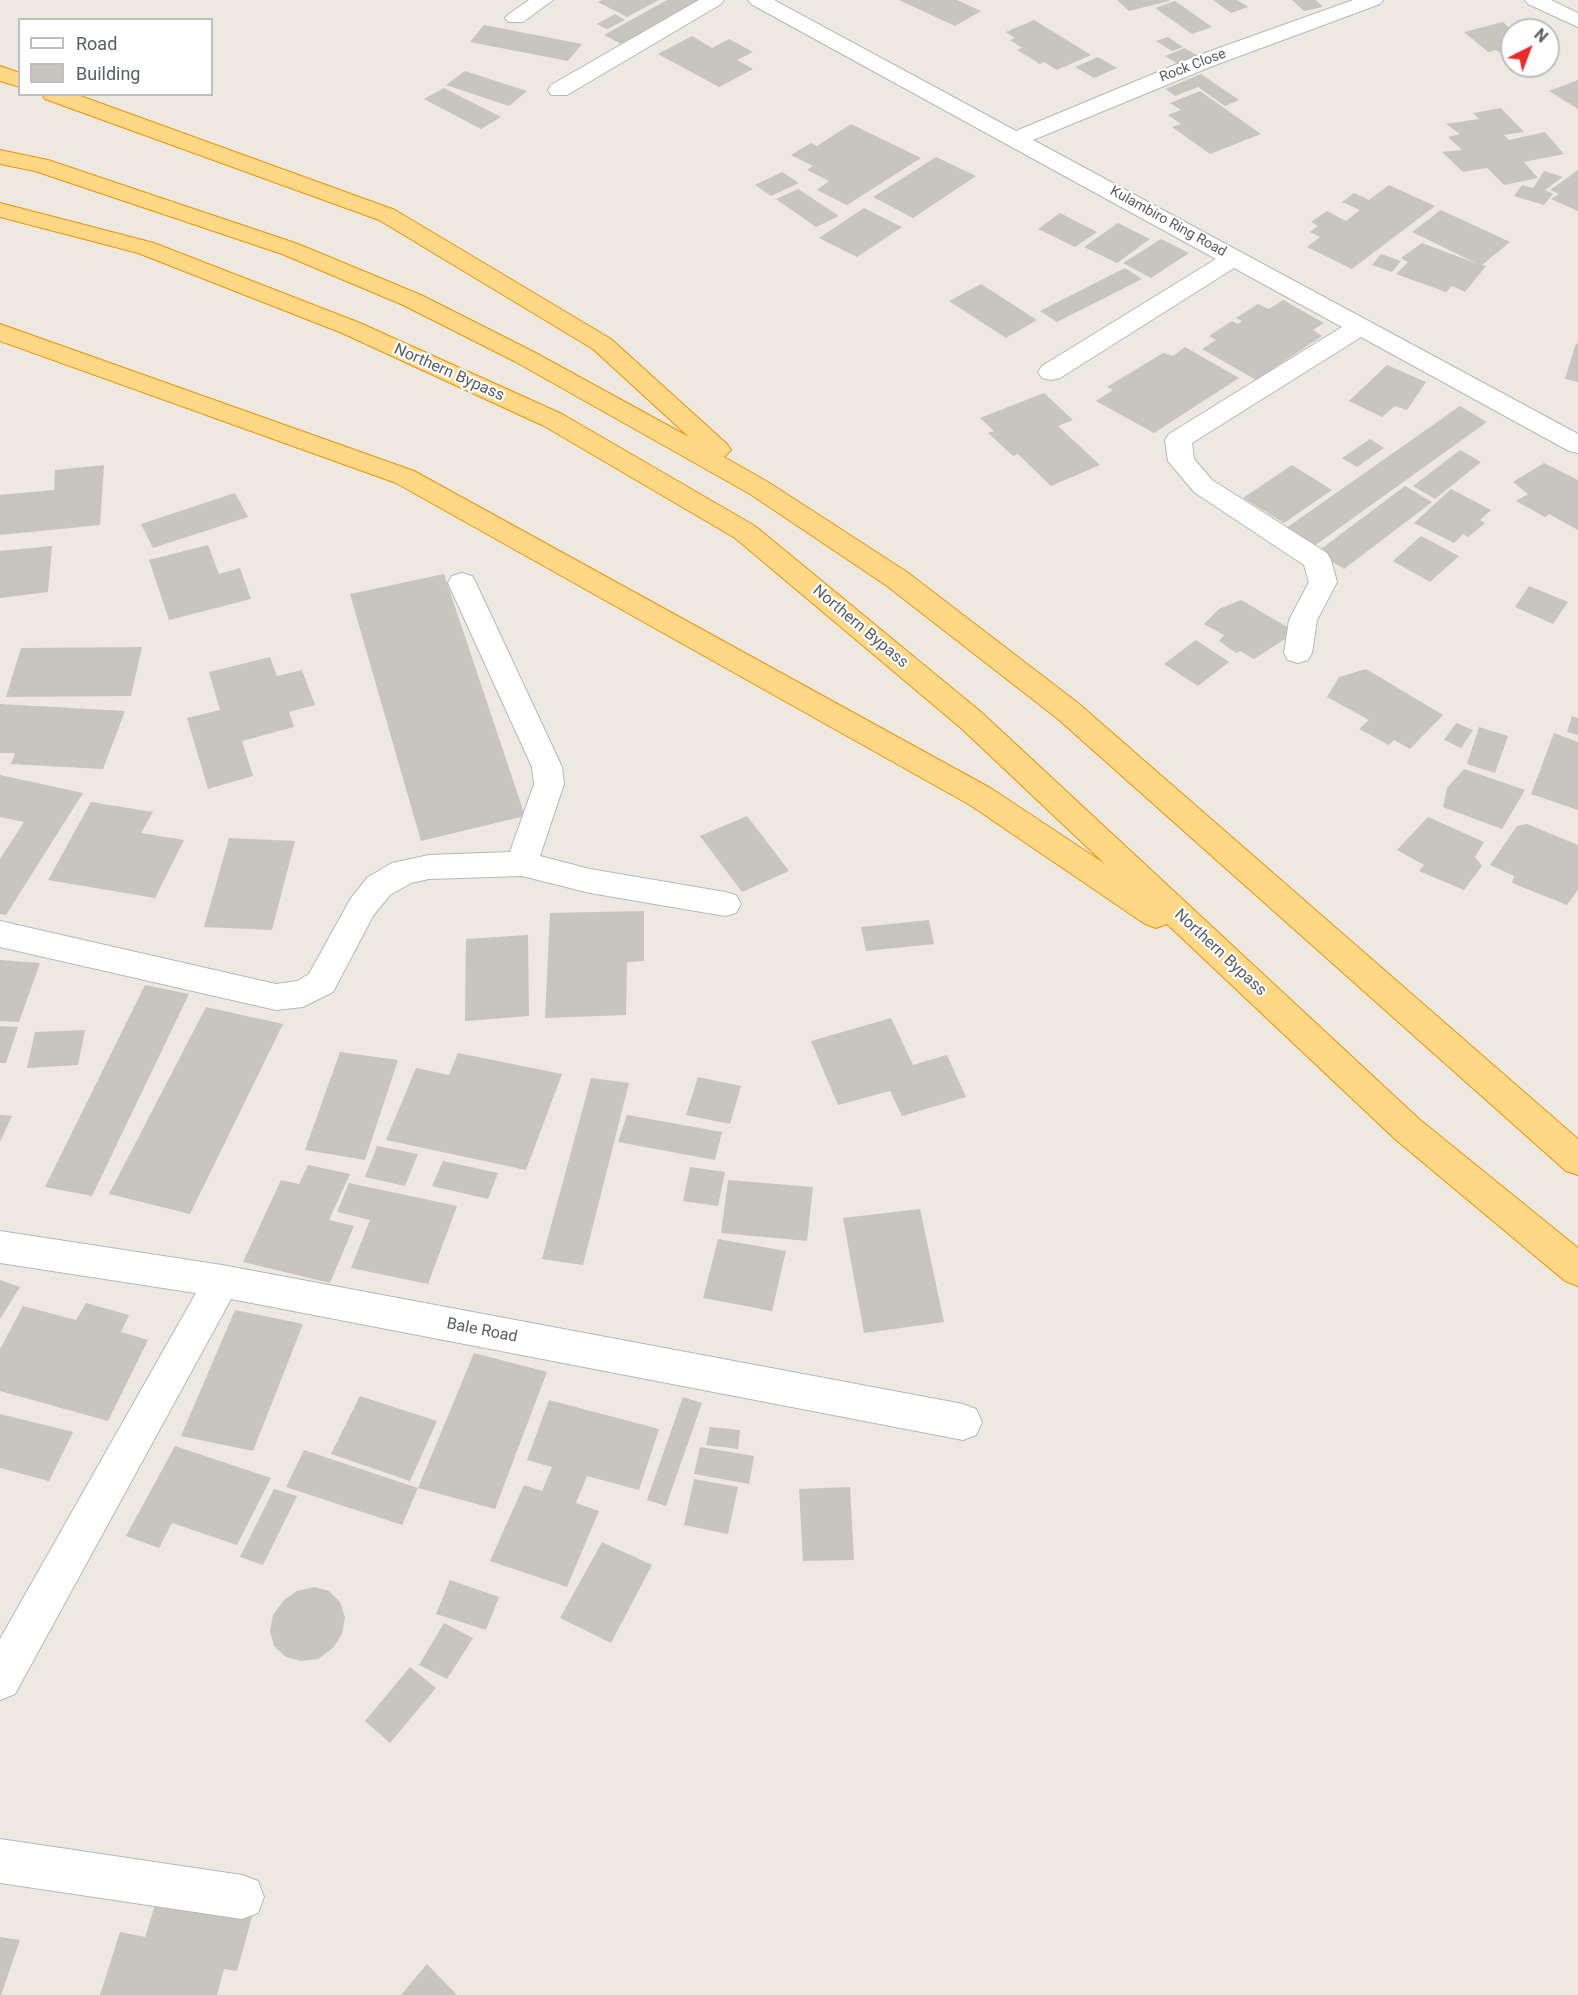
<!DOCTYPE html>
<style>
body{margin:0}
#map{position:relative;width:1578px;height:1995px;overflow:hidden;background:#ede9e1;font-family:Roboto,sans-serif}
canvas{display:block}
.legend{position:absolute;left:18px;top:18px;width:195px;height:78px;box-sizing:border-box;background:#fff;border:2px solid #bdbfc0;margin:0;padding:8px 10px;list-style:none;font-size:18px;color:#595e62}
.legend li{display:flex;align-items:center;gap:12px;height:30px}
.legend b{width:30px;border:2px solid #bdbfc0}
.north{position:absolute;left:1500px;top:18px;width:60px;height:60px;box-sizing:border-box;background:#fff;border:2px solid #bdbfc0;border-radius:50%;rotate:42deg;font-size:16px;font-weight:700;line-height:24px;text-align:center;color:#595e62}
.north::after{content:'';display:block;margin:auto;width:21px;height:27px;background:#ed2927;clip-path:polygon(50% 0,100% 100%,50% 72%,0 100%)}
</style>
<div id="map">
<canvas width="1578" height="1995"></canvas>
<ul class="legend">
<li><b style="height:8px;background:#fff"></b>Road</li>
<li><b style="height:16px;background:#c8c4be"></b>Building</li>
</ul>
<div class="north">N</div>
</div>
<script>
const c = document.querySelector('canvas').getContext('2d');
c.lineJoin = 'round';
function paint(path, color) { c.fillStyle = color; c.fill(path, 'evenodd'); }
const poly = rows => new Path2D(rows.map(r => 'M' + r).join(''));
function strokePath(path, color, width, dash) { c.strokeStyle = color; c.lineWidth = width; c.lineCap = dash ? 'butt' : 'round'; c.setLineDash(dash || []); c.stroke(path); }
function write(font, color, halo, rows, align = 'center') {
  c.font = font + ' Roboto,sans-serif'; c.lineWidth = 4.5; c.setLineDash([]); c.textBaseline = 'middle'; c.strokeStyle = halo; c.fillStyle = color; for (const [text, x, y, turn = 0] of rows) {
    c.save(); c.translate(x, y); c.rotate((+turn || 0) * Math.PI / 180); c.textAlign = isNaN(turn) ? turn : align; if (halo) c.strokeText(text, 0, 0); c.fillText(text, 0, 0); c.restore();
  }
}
paint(poly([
 [602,0,659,0,627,17,598,2],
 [667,0,699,0,621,44,604,35],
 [899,0,957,0,981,11,955,26],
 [1117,0,1169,0,1169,1,1129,11],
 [1213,0,1237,0,1248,7,1231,13],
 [1292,0,1316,0,1323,7,1304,11],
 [1175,1,1212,27,1192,34,1155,8],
 [615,14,625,20,607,29,597,24],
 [1034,20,1091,55,1057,70,1044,62,1040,64,1017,50,1022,48,1010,40,1015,38,1006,32],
 [1503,22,1512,30,1511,61,1496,50,1488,52,1464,32],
 [484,25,582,44,568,61,470,42],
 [692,36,712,48,729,39,753,52,737,60,753,69,719,87,658,54],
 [1168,37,1183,47,1172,51,1156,41],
 [1185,48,1198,56,1178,64,1165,56],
 [1098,57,1117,68,1094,78,1075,67],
 [465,71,527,91,509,106,446,85],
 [1201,74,1239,100,1225,106,1198,87,1175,96,1165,89],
 [1578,80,1578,109,1549,91],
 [444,88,501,117,481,129,424,99],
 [1200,91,1261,134,1210,154,1172,127,1181,124,1168,115,1181,110,1170,103],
 [1501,108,1524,132,1504,135,1509,140,1545,132,1564,154,1524,162,1538,178,1504,185,1487,168,1463,172,1442,152,1462,150,1448,137,1460,134,1446,124,1479,119,1473,113],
 [851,124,921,158,847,205,817,190,829,181,807,170,813,166,791,155,811,143,817,146],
 [936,157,976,176,913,218,873,197],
 [1578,170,1578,211,1551,199,1559,194,1550,190],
 [1544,171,1563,177,1545,190,1553,194,1544,205,1514,196,1522,185,1533,188],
 [782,172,799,183,771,196,755,185],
 [1389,185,1435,206,1352,269,1307,247,1320,237,1310,232,1318,226,1311,222,1327,211,1346,221,1360,210,1342,202,1354,193,1369,200],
 [798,189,839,216,816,227,776,199],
 [864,208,902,227,857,257,819,238],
 [1441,210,1510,242,1482,265,1486,266,1465,292,1452,286,1446,292,1396,274,1408,262,1401,258,1422,243,1478,264,1412,232],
 [1060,213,1097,232,1075,247,1038,229],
 [1118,223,1150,239,1117,263,1084,247],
 [1161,239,1189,253,1151,278,1123,263],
 [1381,254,1401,261,1392,272,1372,265],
 [1125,268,1142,279,1057,322,1040,311],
 [981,284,1037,320,1006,338,949,301],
 [1283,300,1324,323,1313,330,1322,336,1256,380,1202,349,1216,340,1209,336,1232,321,1238,324,1242,321,1236,318,1258,304,1269,309],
 [1576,343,1578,344,1578,382,1565,379],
 [1185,347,1239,378,1154,433,1096,401,1113,390,1107,387,1163,353,1173,356],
 [1387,365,1426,382,1407,410,1395,406,1382,417,1349,401],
 [1044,393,1073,420,1058,426,1100,465,1051,486,1018,454,1013,456,988,433,994,431,980,418],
 [1460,406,1487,422,1310,549,1282,531],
 [1370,439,1384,448,1357,467,1342,458],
 [1460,450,1481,462,1435,499,1413,486],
 [1544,463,1578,480,1578,530,1549,514,1545,517,1516,501,1528,494,1513,482],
 [104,465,100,525,0,535,0,495,54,490,55,470],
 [1292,465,1332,490,1284,523,1243,498],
 [1405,486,1432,502,1344,569,1317,552],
 [1451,489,1491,510,1480,520,1485,523,1468,537,1463,534,1454,543,1414,523],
 [235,493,248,517,153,548,141,524],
 [1421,536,1459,556,1430,582,1393,561],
 [208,545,219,574,240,568,251,599,169,620,149,560],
 [52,546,48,592,0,598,0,551],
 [444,574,525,816,421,841,350,594],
 [1529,586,1568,602,1553,624,1515,607],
 [1241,600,1296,632,1254,659,1240,651,1236,653,1219,641,1224,635,1204,624,1219,609],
 [1196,640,1229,662,1198,686,1164,664],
 [142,647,131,696,6,697,21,648],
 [270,657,277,676,302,670,315,705,289,712,294,727,242,741,253,776,208,789,187,718,220,710,209,672],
 [1366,669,1443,715,1410,749,1394,740,1389,745,1359,729,1369,720,1327,697,1339,677],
 [0,704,125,711,103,769,11,764,15,753,0,753],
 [1572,716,1578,718,1578,735,1567,732],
 [1456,723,1473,730,1461,748,1444,740],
 [1479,727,1508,736,1495,773,1467,764],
 [1554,733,1578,742,1578,810,1531,794],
 [1464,769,1525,790,1502,829,1443,807,1447,788],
 [0,775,83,793,6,915,0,914,0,859,24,822,0,817],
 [91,802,153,812,141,833,184,840,155,898,48,880],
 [747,816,789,871,742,892,700,836],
 [1428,817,1484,842,1475,857,1482,866,1464,890,1419,871,1424,865,1397,850],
 [1527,824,1578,845,1578,890,1567,905,1512,883,1514,876,1490,865,1517,826],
 [229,838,295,841,272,930,204,927],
 [644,911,644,961,627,962,626,1015,545,1018,550,913],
 [929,920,934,944,866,951,861,927],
 [528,935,529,1016,465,1021,466,939],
 [0,960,40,963,19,1022,0,1021],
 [145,985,189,994,92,1196,45,1187],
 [206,1007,283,1024,190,1214,109,1194],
 [891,1018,913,1065,947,1055,966,1097,902,1116,890,1091,838,1105,811,1041],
 [0,1026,18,1027,6,1063,0,1063],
 [85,1030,78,1065,27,1068,35,1032],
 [340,1052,398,1060,365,1160,305,1150],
 [458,1053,562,1074,526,1170,386,1140,416,1068,449,1075],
 [698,1077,741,1086,730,1124,686,1115],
 [591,1078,629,1083,583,1265,542,1259],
 [0,1115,12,1116,0,1142],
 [627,1115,722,1132,715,1160,618,1142],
 [377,1146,418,1154,405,1186,365,1177],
 [443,1161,498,1173,488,1199,432,1186],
 [308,1165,350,1174,329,1220,354,1226,330,1283,243,1262,281,1180,299,1184],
 [690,1167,725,1172,718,1206,683,1201],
 [728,1180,813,1187,807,1241,721,1233],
 [349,1183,457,1206,428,1284,351,1268,370,1220,337,1212],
 [920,1209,944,1322,864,1333,843,1218],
 [718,1239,786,1251,772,1311,703,1298],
 [0,1280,20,1287,0,1319],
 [86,1303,129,1315,121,1332,148,1340,108,1421,0,1391,0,1349,23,1306,76,1320],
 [235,1310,303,1324,253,1451,181,1436],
 [474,1353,547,1372,495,1509,418,1488,402,1525,286,1487,304,1450,418,1488],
 [360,1396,437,1421,410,1481,331,1454],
 [683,1397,702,1403,666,1506,647,1500],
 [549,1400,659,1429,639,1490,587,1476,576,1503,599,1511,567,1587,490,1561,524,1485,542,1491,552,1467,527,1460],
 [0,1414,73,1432,49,1481,0,1468],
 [710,1427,740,1430,738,1449,706,1445],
 [175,1446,271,1478,237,1545,172,1523,159,1548,126,1536],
 [700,1447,754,1456,749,1484,694,1474],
 [694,1479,738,1487,728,1534,684,1525],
 [850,1487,854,1560,803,1561,799,1489],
 [274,1489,297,1496,263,1565,240,1557],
 [602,1542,652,1565,611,1643,560,1618],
 [450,1580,499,1597,486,1630,436,1614],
 [314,1587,329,1591,340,1602,345,1617,342,1634,333,1648,318,1659,301,1661,286,1657,274,1646,270,1631,273,1615,284,1600,297,1591],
 [444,1623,473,1638,447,1679,419,1665],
 [410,1667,436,1688,390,1743,365,1721],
 [156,1902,252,1917,237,1971,224,1969,217,1995,100,1995,120,1932,145,1937],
 [0,1937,20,1940,1,1995,0,1995],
 [427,1964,457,1995,401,1995]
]), '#c8c4be');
const minor = poly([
 [529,0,553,0,523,22,509,22,505,18,509,14,529,0],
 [699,0,724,0,721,4,567,95,551,95,548,90,551,85,699,0],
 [748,0,774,0,1016,131,1194,57,1353,0,1383,0,1380,4,1210,67,1033,140,1578,434,1578,453,1569,451,1361,337,1192,443,1194,459,1212,480,1327,553,1331,560,1337,582,1317,620,1312,653,1308,660,1298,663,1288,660,1284,653,1289,620,1309,582,1304,565,1194,492,1168,461,1165,440,1169,434,1342,327,1234,268,1060,378,1051,380,1042,378,1038,372,1042,366,1216,259,751,4,748,0],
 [1525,0,1551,0,1578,13,1578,27,1528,4,1525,0],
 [462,573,472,576,476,583,562,767,564,784,540,856,590,869,725,892,736,895,741,904,736,913,725,916,590,893,522,876,429,879,411,883,390,895,373,916,333,992,303,1007,276,1010,0,947,0,921,276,984,297,981,309,974,351,898,368,877,392,863,429,855,510,852,534,784,532,767,448,583,452,576,462,573],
 [0,1231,222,1265,963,1404,976,1409,982,1422,976,1435,963,1440,231,1299,15,1694,0,1700,0,1639,196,1293,0,1263,0,1231],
 [0,1839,242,1875,258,1881,264,1897,258,1913,242,1919,0,1883,0,1839]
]);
const highway = poly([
 [0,66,20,73,20,87,0,81,0,66],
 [42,94,75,94,395,210,611,339,727,444,731,450,724,457,768,482,907,572,1078,703,1578,1139,1578,1175,1566,1171,1058,719,887,586,750,494,514,361,403,305,282,254,35,171,0,164,0,150,48,160,298,244,421,295,532,351,689,437,593,349,379,220,45,99,42,94],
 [0,203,154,243,360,323,562,414,755,526,981,712,1419,1119,1578,1248,1578,1286,1565,1281,1395,1139,1167,924,1156,928,1145,924,970,805,396,483,0,341,0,324,414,471,992,789,1105,864,961,728,735,538,544,426,342,333,138,253,0,217,0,203]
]);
strokePath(minor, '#b4b8bc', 2);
strokePath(highway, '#ee9300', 2);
paint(minor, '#fff');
paint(highway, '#ffd886');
write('14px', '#595e62', '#fff', [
 ["Rock Close",1193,66,-21],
 ["Kulambiro Ring Road",1168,222,29]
]);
write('16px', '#595e62', '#fff', [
 ["Northern Bypass",449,373,24],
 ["Northern Bypass",860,627,40],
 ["Northern Bypass",1220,953,43],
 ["Bale Road",482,1331,11]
]);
</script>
